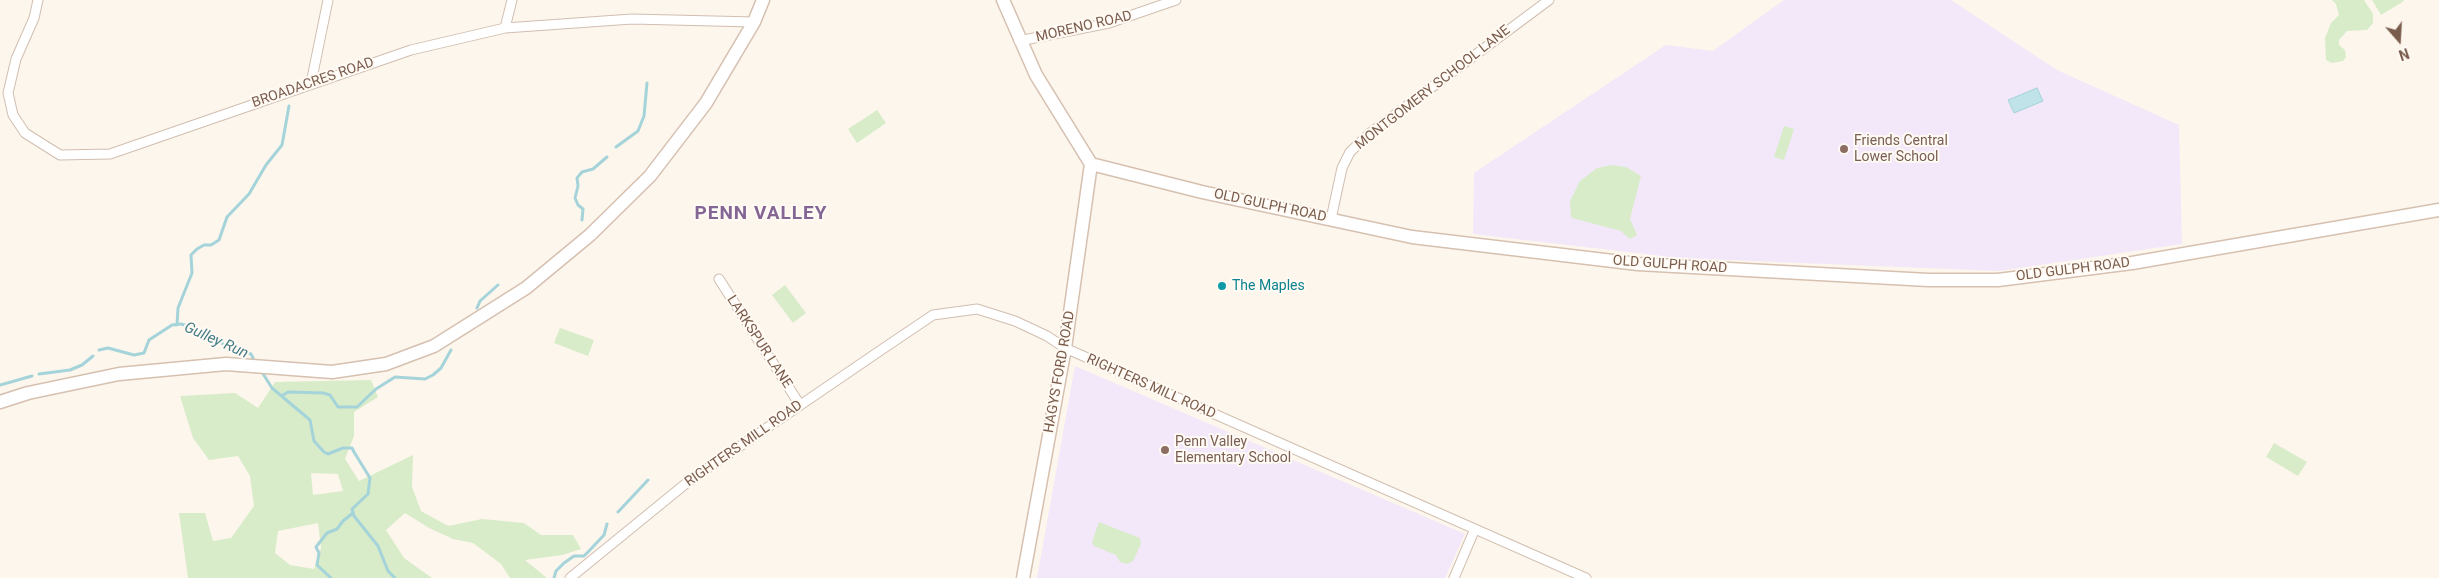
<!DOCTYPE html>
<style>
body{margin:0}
#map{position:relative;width:2439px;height:578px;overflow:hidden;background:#fdf6ec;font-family:Roboto,sans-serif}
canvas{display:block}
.north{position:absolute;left:2374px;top:15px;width:50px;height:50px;-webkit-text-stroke:4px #fffaf3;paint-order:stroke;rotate:161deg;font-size:14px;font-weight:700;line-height:20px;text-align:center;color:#7a5c4d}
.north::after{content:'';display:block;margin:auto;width:18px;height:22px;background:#7a5c4d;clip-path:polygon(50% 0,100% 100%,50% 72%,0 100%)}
</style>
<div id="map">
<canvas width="2439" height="578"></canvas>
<div class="north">N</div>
</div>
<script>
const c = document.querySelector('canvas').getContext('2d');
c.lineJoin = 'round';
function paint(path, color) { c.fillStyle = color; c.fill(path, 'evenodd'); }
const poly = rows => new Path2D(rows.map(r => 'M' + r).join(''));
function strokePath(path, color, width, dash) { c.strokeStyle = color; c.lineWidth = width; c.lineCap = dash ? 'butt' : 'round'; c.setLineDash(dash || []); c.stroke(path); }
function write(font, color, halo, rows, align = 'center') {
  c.font = font + ' Roboto,sans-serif'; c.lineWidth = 4; c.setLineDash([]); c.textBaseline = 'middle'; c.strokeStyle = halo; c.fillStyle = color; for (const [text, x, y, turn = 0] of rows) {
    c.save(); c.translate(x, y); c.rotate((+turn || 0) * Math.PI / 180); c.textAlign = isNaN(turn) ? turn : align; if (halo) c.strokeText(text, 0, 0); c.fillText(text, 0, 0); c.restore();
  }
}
paint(poly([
 [1784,0,1951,0,2057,70,2179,125,2182,244,1999,271,1679,258,1473,234,1474,173,1666,45,1713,51],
 [1075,366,1465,534,1445,578,1037,578]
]), '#f3e8fa');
paint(poly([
 [2332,0,2364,0,2373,14,2373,23,2367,30,2347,31,2339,40,2339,45,2345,50,2346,57,2343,61,2332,63,2326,60,2325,38,2331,23,2339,15,2336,4],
 [2372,0,2403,0,2404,1,2381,15],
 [877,110,886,123,857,143,848,129],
 [1784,126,1794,129,1784,160,1774,157],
 [1612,165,1626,167,1641,176,1630,219,1637,235,1630,239,1621,231,1572,218,1571,216,1570,201,1580,181,1597,168],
 [785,285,806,313,793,323,772,295],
 [560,328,594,340,588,356,554,343],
 [371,380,378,397,354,412,354,436,345,459,359,481,413,455,412,487,421,511,448,526,482,519,524,523,541,535,573,535,581,549,562,555,525,560,547,578,510,578,501,564,473,543,453,539,429,528,405,513,386,530,404,558,432,578,188,578,179,513,205,513,213,541,231,538,254,506,250,476,238,456,209,460,193,438,180,396,235,393,258,408,275,382],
 [311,473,338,474,343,491,313,495],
 [318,523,321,548,314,569,290,565,275,553,278,531],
 [2274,443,2307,462,2298,476,2266,457],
 [1099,522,1140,538,1141,544,1133,561,1127,564,1120,562,1116,555,1094,546,1092,542]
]), '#d8ecc9');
const water = poly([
 [2037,88,2043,101,2014,113,2008,100,2037,88]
]);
paint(water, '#bfe3e8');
strokePath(water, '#a5d3da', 1);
strokePath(poly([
 [616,147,638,131,644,116,647,83],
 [582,220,583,209,578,205,575,198,578,186,577,178,582,172,593,169,607,157],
 [477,308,480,301,498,285],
 [177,325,178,308,192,273,191,255,197,249,204,245,211,245,219,240,227,217,249,194,266,165,282,145,289,106],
 [99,350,108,348,134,355,144,353,149,340,172,325,181,324,192,327,227,346,251,354,255,362],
 [260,369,272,388,310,420,314,441,324,452,328,454,343,448,352,448,354,452,370,478,368,494,352,509,354,516,378,546,388,571,395,578],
 [39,374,70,370,82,365,93,356],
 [0,385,32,376],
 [283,395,288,392,323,393,330,395,338,407,357,407,376,389,395,377,425,379,433,375,441,368,451,350],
 [618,512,648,480],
 [331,578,317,565,319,553,316,547,327,533,337,529,343,521,353,513],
 [554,578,556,571,564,563,574,556,584,556,588,552,604,535,607,524]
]), '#a5d3da', 3);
const street = poly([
 [38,0,34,18,16,59,8,93,13,115,25,133,60,155,110,154,411,50,505,28,632,19,754,22],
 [505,28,512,0],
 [1019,41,1109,23,1176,0],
 [311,83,328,0],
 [1331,219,1342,168,1350,152,1369,134,1549,0],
 [719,279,800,405],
 [570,578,689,481,884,348,933,315,977,309,1015,321,1047,336,1065,348,1586,578],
 [1454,578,1474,531]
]);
const secondary = poly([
 [1003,0,1036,75,1091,164,1202,192,1412,237,1638,264,1928,280,1998,280,2132,263,2439,210],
 [0,402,28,393,119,374,226,364,332,372,386,364,434,346,526,288,590,235,650,176,706,103,754,22,763,0],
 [1023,578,1065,348,1091,164]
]);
strokePath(street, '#d1beb0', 11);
strokePath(secondary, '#d6c0b0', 15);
strokePath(street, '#fff', 9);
strokePath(secondary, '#fff', 12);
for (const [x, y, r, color] of [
 [1844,149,5,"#8d6e63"],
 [1222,286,5,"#0f9aa8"],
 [1165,450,5,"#8d6e63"]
]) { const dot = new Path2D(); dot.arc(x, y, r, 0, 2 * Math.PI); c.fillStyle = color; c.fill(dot); strokePath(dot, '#fffaf3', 2); }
write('14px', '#7a5c4d', '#fffaf3', [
 ["MORENO ROAD",1084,27,-13],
 ["BROADACRES ROAD",313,83,-19],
 ["MONTGOMERY SCHOOL LANE",1433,88,-38],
 ["OLD GULPH ROAD",1270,206,12],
 ["OLD GULPH ROAD",1670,265,4],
 ["OLD GULPH ROAD",2073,270,-7],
 ["LARKSPUR LANE",759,342,57],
 ["HAGYS FORD ROAD",1060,372,-80],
 ["RIGHTERS MILL ROAD",1151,387,24],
 ["RIGHTERS MILL ROAD",744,444,-35]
]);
write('14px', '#785e54', '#fffaf3', [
 ["Friends Central",1854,141],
 ["Lower School",1854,157],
 ["Penn Valley",1175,442],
 ["Elementary School",1175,458]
], 'left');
write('14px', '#0d838f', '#fffaf3', [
 ["The Maples",1232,286]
], 'left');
write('italic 15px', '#437c86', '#fffaf3', [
 ["Gulley Run",216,341,24]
]);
c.letterSpacing = '1px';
write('bold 19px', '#846695', '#fffaf3', [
 ["PENN VALLEY",761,214]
]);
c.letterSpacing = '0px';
</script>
